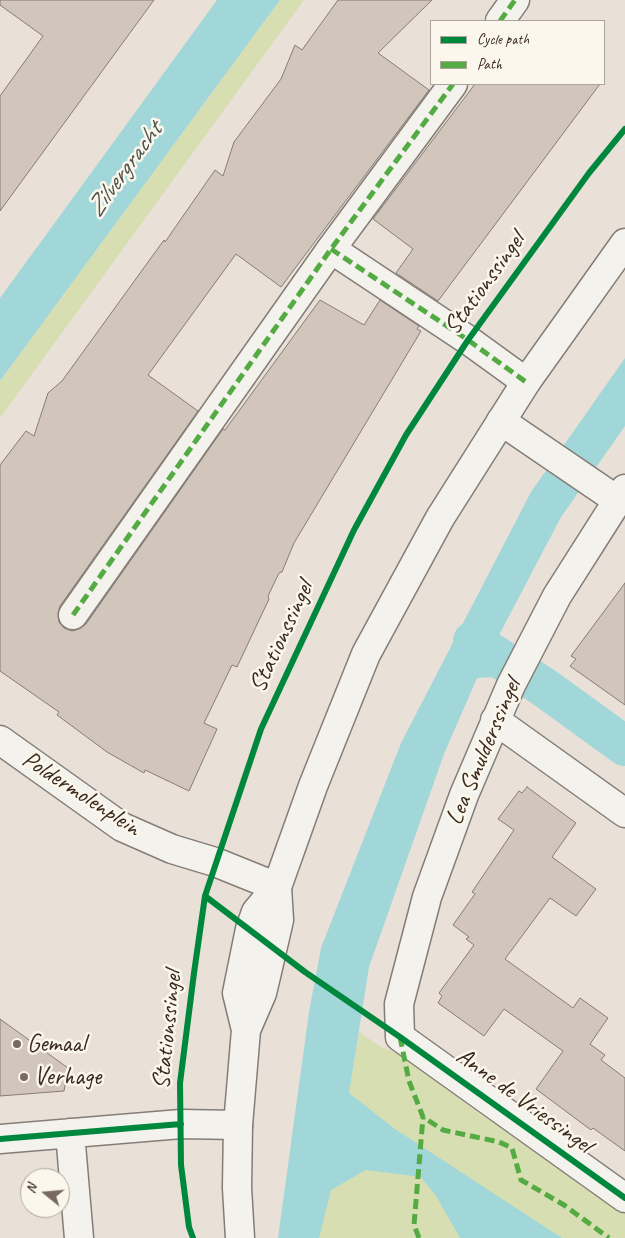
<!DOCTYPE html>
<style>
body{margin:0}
#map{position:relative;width:625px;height:1238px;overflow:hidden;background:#e9e0d7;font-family:Caveat,sans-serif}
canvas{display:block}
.legend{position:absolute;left:430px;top:20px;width:175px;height:65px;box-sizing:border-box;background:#fbf7ec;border:1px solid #aea59a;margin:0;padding:6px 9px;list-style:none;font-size:15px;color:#3b2a1e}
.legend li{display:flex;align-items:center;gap:10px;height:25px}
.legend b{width:25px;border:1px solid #aea59a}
.north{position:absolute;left:20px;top:1168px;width:50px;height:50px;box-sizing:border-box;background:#fbf7ec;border:1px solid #aea59a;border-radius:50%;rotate:287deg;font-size:14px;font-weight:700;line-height:20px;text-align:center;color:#3b2a1e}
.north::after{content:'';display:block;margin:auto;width:18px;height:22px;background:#786a5f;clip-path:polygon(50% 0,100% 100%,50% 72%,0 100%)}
</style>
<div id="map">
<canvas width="625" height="1238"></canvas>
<ul class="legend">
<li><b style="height:6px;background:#00873e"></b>Cycle path</li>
<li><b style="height:6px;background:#55ab43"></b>Path</li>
</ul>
<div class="north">N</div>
</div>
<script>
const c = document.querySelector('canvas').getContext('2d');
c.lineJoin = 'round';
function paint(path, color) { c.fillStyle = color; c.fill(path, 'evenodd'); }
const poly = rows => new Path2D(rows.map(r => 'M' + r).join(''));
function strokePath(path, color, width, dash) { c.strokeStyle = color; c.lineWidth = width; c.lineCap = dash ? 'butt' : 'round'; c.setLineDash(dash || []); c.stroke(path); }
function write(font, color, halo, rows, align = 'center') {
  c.font = font + ' Caveat,sans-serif'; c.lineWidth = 5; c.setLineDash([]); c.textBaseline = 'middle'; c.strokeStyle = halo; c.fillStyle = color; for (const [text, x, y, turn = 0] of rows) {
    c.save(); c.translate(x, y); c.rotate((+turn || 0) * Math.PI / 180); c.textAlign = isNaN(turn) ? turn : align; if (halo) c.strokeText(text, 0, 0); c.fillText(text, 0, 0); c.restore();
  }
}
paint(poly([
 [280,0,304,0,0,418,0,381],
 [359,1032,381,1047,397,1053,480,1114,625,1213,625,1238,319,1238]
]), '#d7dfb2');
paint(poly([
 [217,0,280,0,0,381,0,298],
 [625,358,625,426,561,517,497,639,501,647,508,651,496,677,477,678,444,754,369,967,349,1093,395,1129,562,1238,460,1238,436,1196,421,1177,366,1170,331,1190,319,1238,278,1238,309,1012,321,948,401,743,531,492],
 [557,690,625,739,625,758,554,705]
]), '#a1d7d9');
strokePath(poly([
 [473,641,545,688,625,746]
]), '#a1d7d9', 40);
const building = poly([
 [0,0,154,0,0,211,0,96,43,36,0,5,0,0],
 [338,0,432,0,378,53,429,90,281,287,236,254,148,375,198,411,60,606,58,613,59,622,64,628,72,631,79,629,86,624,223,429,225,430,320,300,364,325,380,300,419,326,417,329,421,331,294,543,282,572,279,573,268,596,269,599,237,667,232,665,204,723,217,729,189,791,145,770,144,773,107,752,57,715,59,712,0,671,0,465,26,431,34,436,48,393,62,381,164,240,165,242,215,170,223,176,234,142,281,79,295,45,302,50,338,0],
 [475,84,600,84,438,301,396,273,413,249,373,219,475,84],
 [625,583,625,705,570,666,576,659,571,656,625,583],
 [527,787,576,823,552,857,596,889,576,916,550,898,505,959,573,1008,580,998,608,1018,590,1044,605,1055,601,1060,625,1078,625,1151,593,1128,591,1130,536,1089,563,1051,504,1009,484,1036,438,1003,442,996,439,993,474,945,466,939,469,937,453,925,475,894,472,892,514,830,498,819,519,791,522,793,527,787],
 [0,1019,68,1068,64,1091,0,1096,0,1019]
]);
paint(building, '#d2c5bb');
strokePath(building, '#847d76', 1);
const minor = poly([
 [500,21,515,0],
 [331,249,468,340,526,382],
 [501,421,617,500],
 [625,489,557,596,511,685,464,795,427,897,399,1004,400,1037,625,1198],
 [73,615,331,249,453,84],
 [495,720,625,813],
 [0,740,122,827,172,849,215,862,277,887],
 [70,1133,79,1238],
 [0,1139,181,1124,238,1125]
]);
const tertiary = poly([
 [246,1030,262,993,267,972,279,920,277,887],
 [240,1238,237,1188,238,1125,246,1030,237,993,250,929,256,912,277,887,313,786,366,654,440,518,526,382,625,243]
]);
strokePath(minor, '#847d76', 31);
strokePath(tertiary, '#847d76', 31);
strokePath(minor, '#f4f2ed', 28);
strokePath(tertiary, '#f4f2ed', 28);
strokePath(poly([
 [500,21,515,0],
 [331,249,468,340,526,382],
 [73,615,331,249,453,84],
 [400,1037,409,1081,423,1117,443,1130,499,1142,512,1148,521,1180,564,1205,609,1238],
 [419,1238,414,1225,423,1117]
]), '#55ab43', 5, [10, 5]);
strokePath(poly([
 [205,896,305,972,400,1037,625,1198],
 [0,1139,181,1124],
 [193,1238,189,1227,181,1165,180,1083,194,973,205,896,261,729,354,530,406,435,468,340,589,173,625,129]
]), '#00873e', 6);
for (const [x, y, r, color] of [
 [17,1044,5,"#786a5f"],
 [24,1077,5,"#786a5f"]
]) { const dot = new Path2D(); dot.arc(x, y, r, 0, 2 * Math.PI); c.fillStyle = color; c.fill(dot); strokePath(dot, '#fbf7ec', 2); }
write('25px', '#3b2a1e', '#fbf7ec', [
 ["Stationssingel",485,284,-54],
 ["Stationssingel",282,637,-65],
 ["Lea Smulderssingel",484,752,-67],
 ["Poldermolenplein",81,794,33],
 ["Stationssingel",168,1030,-84],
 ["Anne de Vriessingel",524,1101,36]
]);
write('25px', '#3b2a1e', '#fbf7ec', [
 ["Gemaal",27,1044],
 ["Verhage",34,1077]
], 'left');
write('italic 26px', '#4d544d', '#fbf7ec', [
 ["Zilvergracht",125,170,-54]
]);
</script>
